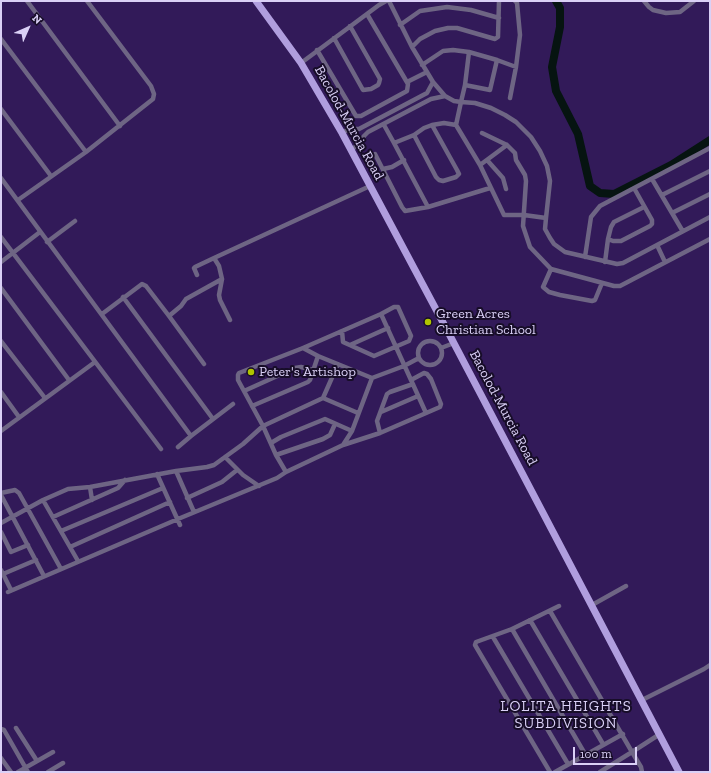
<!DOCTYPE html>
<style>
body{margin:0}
#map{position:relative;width:711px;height:773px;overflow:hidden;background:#321a59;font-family:"Zilla Slab",serif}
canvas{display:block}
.frame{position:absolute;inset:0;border:2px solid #dad0f6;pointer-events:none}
.north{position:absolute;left:8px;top:8px;width:40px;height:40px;-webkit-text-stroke:3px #170d28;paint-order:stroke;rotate:45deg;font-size:11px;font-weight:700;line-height:16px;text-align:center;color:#dad0f6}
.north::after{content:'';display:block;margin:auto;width:14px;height:18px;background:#dad0f6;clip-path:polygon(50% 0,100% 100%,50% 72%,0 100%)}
.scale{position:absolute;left:573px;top:747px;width:64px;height:18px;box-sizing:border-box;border:2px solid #dad0f6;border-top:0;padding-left:5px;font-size:12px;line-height:14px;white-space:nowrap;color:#dad0f6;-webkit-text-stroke:3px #170d28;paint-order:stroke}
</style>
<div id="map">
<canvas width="711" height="773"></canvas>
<div class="frame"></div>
<div class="north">N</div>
<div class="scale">100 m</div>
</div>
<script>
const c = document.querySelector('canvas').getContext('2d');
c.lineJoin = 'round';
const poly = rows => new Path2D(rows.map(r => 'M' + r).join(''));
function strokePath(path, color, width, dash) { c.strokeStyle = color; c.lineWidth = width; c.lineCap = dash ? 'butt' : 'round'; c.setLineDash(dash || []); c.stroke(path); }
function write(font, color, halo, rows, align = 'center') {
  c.font = font + ' "Zilla Slab",serif'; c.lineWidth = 4; c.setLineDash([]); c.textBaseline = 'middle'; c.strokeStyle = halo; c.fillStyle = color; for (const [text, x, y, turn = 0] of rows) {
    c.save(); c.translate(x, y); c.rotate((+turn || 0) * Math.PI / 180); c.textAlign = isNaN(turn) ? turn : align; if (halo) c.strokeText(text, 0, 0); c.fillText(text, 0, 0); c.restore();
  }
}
strokePath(poly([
 [556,1,560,8,560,27,552,67,556,91,578,134,590,186,600,193,614,194,671,165,710,140]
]), '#061411', 8);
strokePath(poly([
 [27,1,120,126],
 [389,1,412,47,433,82,445,96,454,101,461,102,456,125,480,165,504,215,524,215,546,218,545,229,550,238,554,244,565,252,617,264,623,263,710,217],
 [644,1,649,7,653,10,666,13,680,12,694,1],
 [400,25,420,11,447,7,471,10,499,18],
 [334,38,363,90,371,89,378,85,379,83,380,79,350,26],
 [1,39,86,152],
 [412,47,420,39,435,31,448,28,457,28,495,39,498,37,499,1],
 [317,50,356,116,361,116,407,91,408,84,367,14],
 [469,52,497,60],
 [301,63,379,5,386,1],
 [422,65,443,51,453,50,469,52,465,85,461,102,475,103,491,108,505,115,516,122,531,137,540,151,547,166,550,181,546,218],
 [407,82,427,72],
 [465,85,490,90,497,60,516,67,520,35,517,3,515,1],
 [510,98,516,67],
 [1,109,51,176],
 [384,125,394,143],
 [342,133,349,129,359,129,427,93,433,82],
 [482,133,507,145,515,153,516,160,525,175,526,181,523,226,530,247,551,269,614,286,620,286,710,239],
 [414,135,436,177,439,180,443,181,456,177,459,174,457,170,432,125],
 [351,150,359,144,364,136,368,132,431,99,445,96],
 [375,154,402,207,405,211,428,207,490,188],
 [487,160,503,178,506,189],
 [480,165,507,145],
 [383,169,392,167,404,160],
 [1,178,191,436,233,404],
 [652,179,682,230],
 [662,195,710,171],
 [18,200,86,152,153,99,154,94,151,86,87,1],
 [428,207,394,143,414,135,424,128,432,125,444,123,456,125],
 [672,213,710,194],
 [1,237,161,449],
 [608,239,611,227,614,222,644,207],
 [47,242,75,221],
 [657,245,665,262],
 [585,257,591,217,600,206,710,148],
 [214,258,370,186],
 [1,262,40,232],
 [605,262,608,239,613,241,621,241,650,226,652,224,652,220,634,188],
 [551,269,543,287,549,292,560,295,592,301,595,300,602,283],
 [197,275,194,268,195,267,214,258,219,266,222,279,219,295,220,300,230,320],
 [1,288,69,380],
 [123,297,213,419],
 [102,314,142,284,146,286,169,316,181,306,186,299,222,279],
 [381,314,426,413],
 [169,316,204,364],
 [1,341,45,398],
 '418 353a12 12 0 1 1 24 0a12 12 0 1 1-24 0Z',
 [350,345,388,328],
 [303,348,318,356,372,378,404,366,419,358],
 [441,348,454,343],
 [244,391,295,368,301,367,313,370],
 [1,392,19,417],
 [323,398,358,413],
 [252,406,308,382,310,380,318,356],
 [381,412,418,396],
 [1,431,95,362],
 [380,433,377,421,387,394,390,392,413,384],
 [271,443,281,437,325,419,352,431],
 [343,445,352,431,372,378],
 [178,447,191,436],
 [276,455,323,439,330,435,335,424],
 [225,457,243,475,259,486],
 [176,471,194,512],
 [286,472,276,455,263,426,238,380,238,375,239,373,303,348,381,314,394,307,398,307,411,336,409,341,374,356,343,342,342,331],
 [157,474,180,525],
 [90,487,92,500],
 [1,493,15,490,19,493,61,569],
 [1,495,44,576],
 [187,498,222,482,237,470],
 [43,500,78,561],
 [53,517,118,488,125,480],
 [1,523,43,500,68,489,90,487,176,471,207,467,214,465,243,444,263,426,323,398,338,364],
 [61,531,163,488],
 [1,532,11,552,28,545],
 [70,547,170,502],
 [1,570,11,590],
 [3,574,36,560],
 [8,592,178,519,277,478,286,472,343,445,380,433,440,407,441,404,431,379,427,374,424,373,411,380],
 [592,605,626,586],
 [550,611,632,752,600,772],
 [530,620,603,744],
 [512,629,585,754],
 [493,637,568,764],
 [642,700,704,669,710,665],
 [16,728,37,761],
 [1,729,4,730,28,772],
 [1,758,11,772],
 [18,772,53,752],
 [48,772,63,763],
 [550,772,475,645,476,642,512,629,559,606],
 [555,772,623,734],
 [642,772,641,767,632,752,660,734]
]), '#6e6584', 4.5);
strokePath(poly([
 [256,1,301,63,342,133,447,330,679,772]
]), '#b09ede', 7);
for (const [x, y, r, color] of [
 [428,322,4,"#b0c500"],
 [251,372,4,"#b0c500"]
]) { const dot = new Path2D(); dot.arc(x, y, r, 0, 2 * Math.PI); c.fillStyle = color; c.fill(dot); strokePath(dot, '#170d28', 1.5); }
write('14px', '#dad0f6', '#170d28', [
 ["Bacolod-Murcia Road",349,123,61],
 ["Bacolod-Murcia Road",503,408,62]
]);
write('14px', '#dad0f6', '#170d28', [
 ["Green Acres",436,314],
 ["Christian School",436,330],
 ["Peter's Artishop",259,372]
], 'left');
c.letterSpacing = '1px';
write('15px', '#dad0f6', '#170d28', [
 ["LOLITA HEIGHTS",566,707],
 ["SUBDIVISION",566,724]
]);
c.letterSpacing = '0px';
</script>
